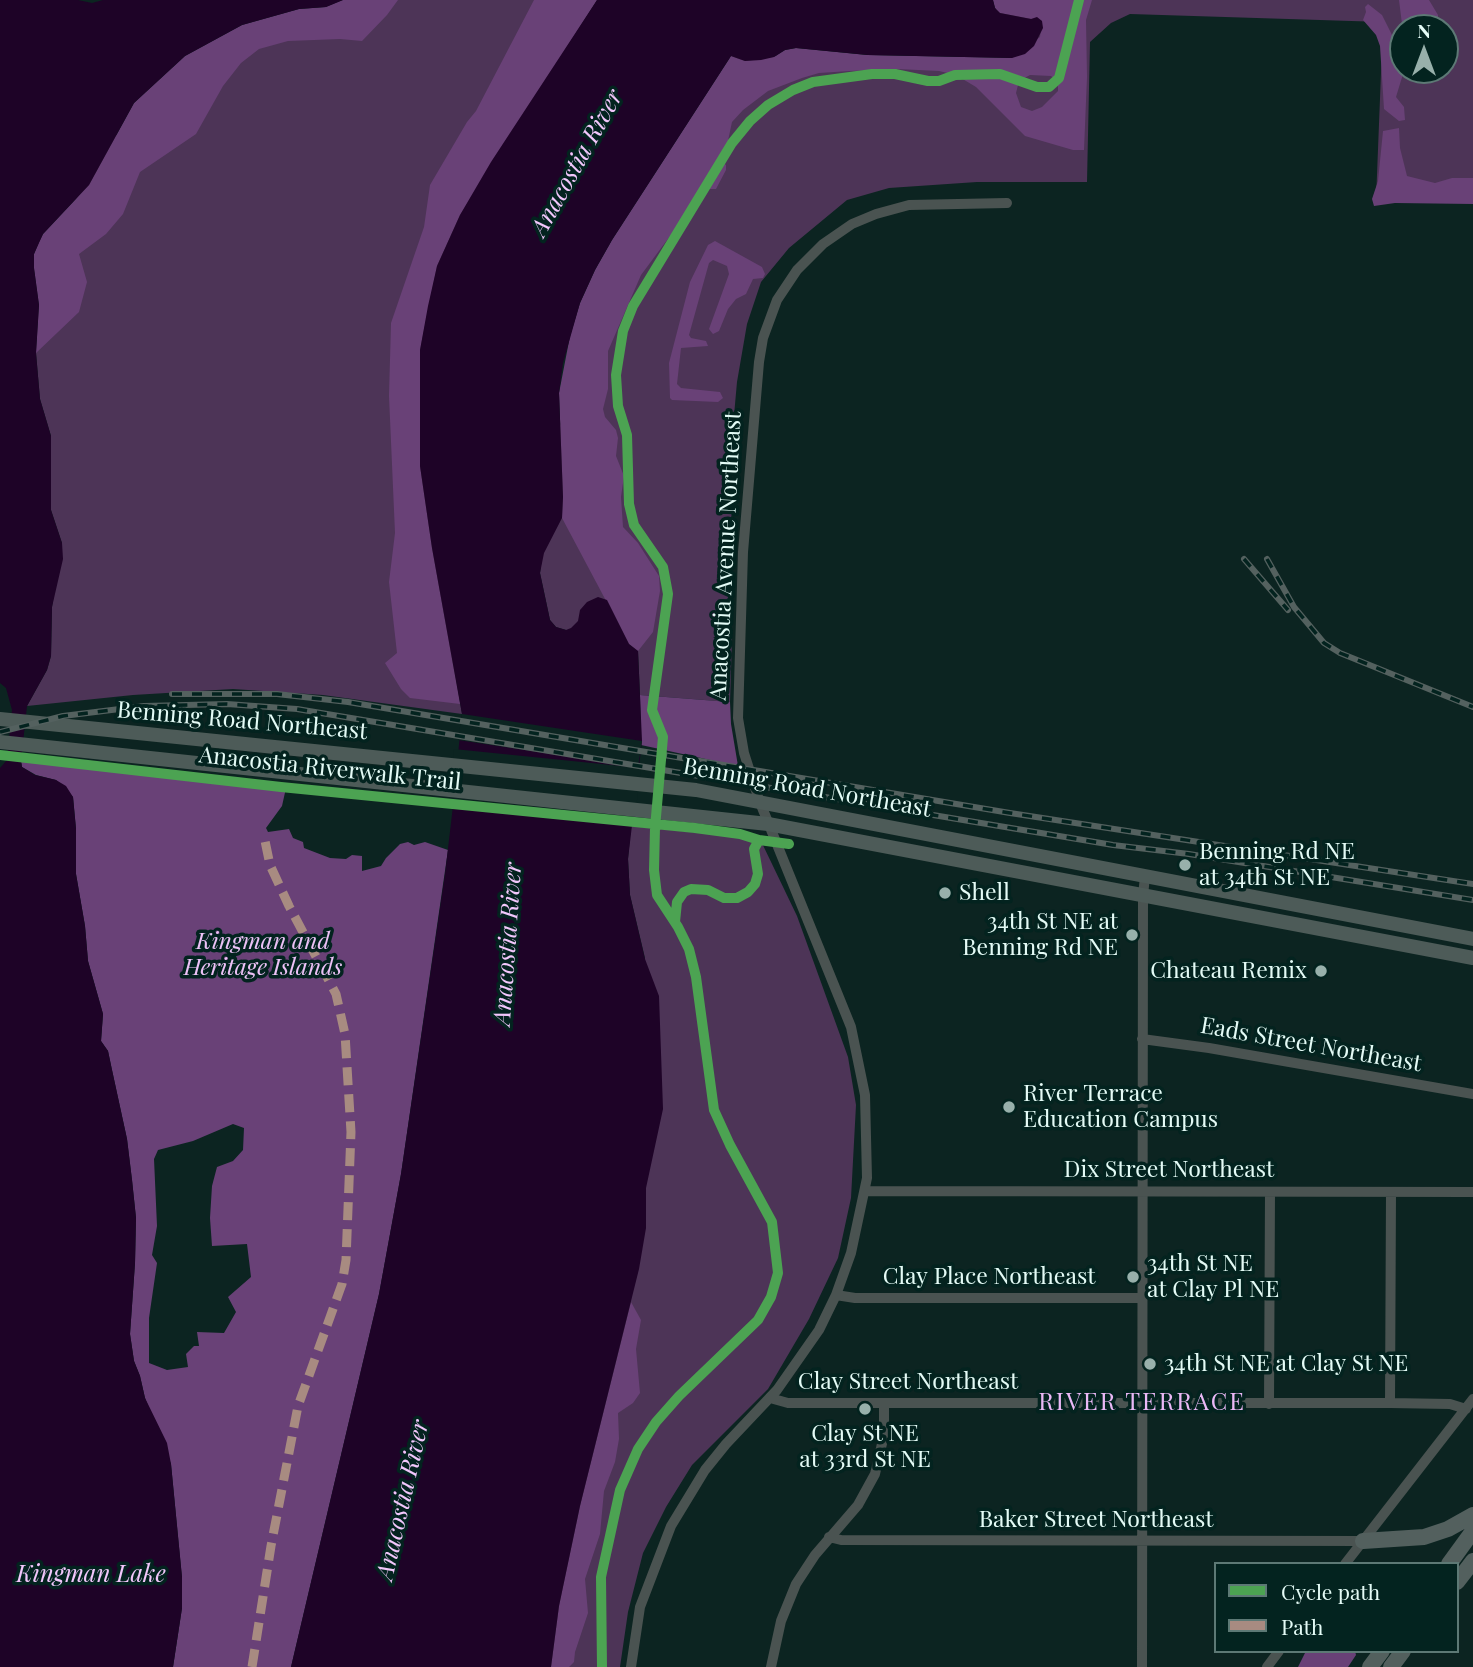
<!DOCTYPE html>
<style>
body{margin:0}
#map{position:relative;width:1473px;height:1667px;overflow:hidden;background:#0c2421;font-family:"Playfair Display",serif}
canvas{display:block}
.legend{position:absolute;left:1214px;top:1562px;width:245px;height:91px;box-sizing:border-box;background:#03231f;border:2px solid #5d7975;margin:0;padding:9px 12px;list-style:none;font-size:21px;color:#e4fbf6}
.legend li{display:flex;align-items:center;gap:14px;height:35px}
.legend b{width:35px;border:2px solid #5d7975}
.north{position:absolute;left:1389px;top:14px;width:70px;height:70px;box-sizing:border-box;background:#03231f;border:2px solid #5d7975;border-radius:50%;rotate:0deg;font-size:19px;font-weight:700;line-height:28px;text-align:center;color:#e4fbf6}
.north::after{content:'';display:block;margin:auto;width:24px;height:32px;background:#98b0ab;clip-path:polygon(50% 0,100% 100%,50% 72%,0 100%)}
</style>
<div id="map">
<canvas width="1473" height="1667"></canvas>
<ul class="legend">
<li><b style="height:9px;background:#4ca352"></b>Cycle path</li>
<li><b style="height:9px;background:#a88b81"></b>Path</li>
</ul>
<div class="north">N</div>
</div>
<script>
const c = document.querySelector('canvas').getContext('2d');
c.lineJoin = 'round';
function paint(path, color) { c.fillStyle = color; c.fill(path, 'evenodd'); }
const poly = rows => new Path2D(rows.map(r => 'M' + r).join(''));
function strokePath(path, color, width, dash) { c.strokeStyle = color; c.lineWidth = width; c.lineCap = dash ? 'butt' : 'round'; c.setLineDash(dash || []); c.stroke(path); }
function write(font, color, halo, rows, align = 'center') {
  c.font = font + ' "Playfair Display",serif'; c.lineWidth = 7; c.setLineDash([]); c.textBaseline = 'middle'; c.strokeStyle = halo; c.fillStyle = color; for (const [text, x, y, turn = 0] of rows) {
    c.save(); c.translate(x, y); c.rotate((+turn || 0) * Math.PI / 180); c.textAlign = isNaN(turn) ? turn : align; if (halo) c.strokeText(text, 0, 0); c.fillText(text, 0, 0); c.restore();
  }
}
paint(poly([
 [343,0,597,0,527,108,446,619,462,714,323,695,233,689,133,695,27,706,47,670,51,656,52,607,62,543,51,510,51,436,40,399,36,353,39,305,34,268,115,136,326,7],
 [993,0,1473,0,1473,201,1376,200,1383,22,1130,14,1111,23,1090,42,1087,182,977,182,889,188,847,200,789,248,761,282,747,324,737,382,731,449,732,624,713,638,732,638,730,702,640,695,638,651,556,627,550,620,540,573,559,428,731,56,1012,58],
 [1403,28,1445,28,1445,70,1403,70],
 [631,826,760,839,797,916,848,1057,856,1105,851,1198,838,1258,809,1319,768,1389,692,1465,666,1507,643,1553,628,1612,620,1667,436,1667,645,958,630,895,628,859]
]), '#4d3457');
paint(poly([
 [343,0,398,0,387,15,362,41,340,39,288,41,259,49,241,63,223,86,196,134,140,172,123,214,106,234,79,254,87,282,79,312,36,353,39,305,34,268,34,254,39,242,43,234,89,185,134,103,185,56,242,25,299,9,326,7],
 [534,0,597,0,460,215,437,266,420,350,420,466,432,548,460,704,410,698,401,689,385,663,397,653,389,582,395,533,389,396,391,323,424,227,430,185,467,122,476,111],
 [993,0,1092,0,1086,20,1087,77,1084,150,1073,150,1025,136,976,87,956,75,939,71,897,69,850,71,819,73,802,78,768,91,743,110,732,122,726,150,721,161,726,165,726,170,716,189,705,189,641,275,608,351,608,389,603,409,605,417,616,430,618,438,616,456,624,476,621,497,623,527,638,543,659,576,660,591,653,632,638,651,629,644,562,518,563,497,559,393,570,336,580,303,595,270,612,240,731,56,745,61,774,57,785,50,796,48,867,55,1012,58,1040,37,1042,21,1000,13,995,8],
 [1030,75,1051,76,1058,82,1058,91,1042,107,1032,111,1021,107,1016,93,1019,81],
 [1399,0,1429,0,1438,15,1438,28,1403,28,1403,32],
 [1368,4,1382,15,1394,39,1392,63,1403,74,1396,97,1404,107,1405,120,1399,121,1384,109,1380,46,1376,35,1363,20,1366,12,1365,7],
 [1399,128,1400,148,1407,176,1435,183,1452,178,1473,178,1473,204,1395,203,1374,206,1372,199,1378,181,1383,131],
 [715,241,762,267,765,274,763,278,753,279,746,294,736,299,728,309,719,331,713,334,709,329,729,274,727,266,713,260,709,263,689,335,691,338,706,341,708,346,681,348,677,384,681,388,720,392,723,398,718,402,672,400,670,398,669,363,690,282,708,245],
 [640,695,730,702,731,724,738,766,641,745],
 [21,761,286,788,282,806,266,828,268,832,289,829,293,838,303,842,304,848,330,858,346,859,352,855,362,856,362,871,381,866,386,858,400,844,408,842,414,845,425,842,448,850,401,1174,379,1294,291,1667,173,1667,182,1608,182,1578,171,1464,145,1398,140,1376,134,1361,130,1334,135,1263,136,1218,132,1180,127,1139,112,1070,108,1051,101,1041,103,1014,88,961,85,926,76,874,76,829,73,797,56,780,36,775,22,767],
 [233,1124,244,1128,243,1150,233,1161,217,1167,212,1186,210,1218,212,1246,247,1244,251,1277,228,1297,236,1312,224,1333,197,1332,199,1346,194,1346,186,1354,188,1367,167,1370,149,1363,149,1318,157,1263,152,1255,157,1226,154,1159,158,1150,193,1141],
 [631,1302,641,1320,636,1349,640,1393,633,1403,618,1413,619,1439,615,1462,604,1491,600,1534,585,1579,588,1613,575,1652,574,1662,569,1667,551,1667,559,1606,580,1506],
 [1306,1651,1355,1651,1356,1655,1348,1667,1298,1667]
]), '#694177');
paint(poly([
 [0,0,78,0,92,3,103,0,343,0,326,7,299,9,242,25,185,56,134,103,89,185,43,234,34,254,34,268,39,305,36,353,40,399,51,436,51,510,62,543,63,559,52,607,51,656,47,670,27,706,21,761,22,767,35,775,56,780,66,786,73,797,76,829,76,874,85,926,88,961,103,1014,101,1041,108,1051,112,1070,127,1139,132,1180,136,1218,135,1263,130,1334,134,1361,140,1376,145,1398,167,1443,171,1464,182,1577,182,1608,173,1667,0,1667,0,768,7,760,12,710,6,688,0,683],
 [597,0,993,0,995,8,1000,13,1031,19,1037,17,1042,21,1043,28,1034,46,1025,54,1012,58,868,55,796,48,785,50,774,57,761,60,745,61,731,56,612,240,595,270,580,303,563,363,559,393,563,497,562,518,544,553,540,573,550,620,556,627,566,630,571,628,578,621,580,610,587,602,598,597,607,600,629,644,638,651,642,741,628,859,630,895,645,959,659,996,663,1109,646,1188,646,1228,639,1269,580,1506,559,1606,551,1667,291,1667,379,1294,401,1174,445,874,453,806,462,714,432,548,420,466,420,350,428,306,437,266,460,215,491,162]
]), '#1e0327');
paint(poly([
 [462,714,642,741,638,767,458,740],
 [454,749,641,768,634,824,449,805]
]), '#0c2421');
strokePath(poly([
 [1142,1039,1209,1048,1473,1094],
 [865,1191,1473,1192],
 [836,1295,855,1298,1142,1298],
 [770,1398,788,1403,1390,1403,1450,1404,1466,1409],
 [1390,1403,1391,1192],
 [1269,1404,1270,1192],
 [829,1537,841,1540,1363,1541],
 [1345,1564,1473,1399],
 [631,1667,640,1607,671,1526,705,1470,726,1444,777,1390,819,1330,836,1295,851,1253,867,1178,865,1095,851,1027,759,800,744,753,738,718,743,552,759,362,763,338,777,300,797,270,823,244,852,224,876,214,909,205,1007,203],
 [771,1667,781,1621,796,1584,815,1555,858,1505,875,1474,884,1435,884,1404],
 [1142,1667,1143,896,1145,876],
 [1267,1667,1279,1651]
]), '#4a5351', 10);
strokePath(poly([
 [0,719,696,790,1473,939],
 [0,742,768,824,1473,958]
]), '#4d5b58', 14);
strokePath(poly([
 [1363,1541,1424,1537,1448,1529,1473,1515],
 [1449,1564,1473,1531],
 [1457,1582,1473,1561],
 [1370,1667,1382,1651],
 [1391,1667,1403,1651]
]), '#53605e', 16);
const rail = poly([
 [1244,559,1288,610],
 [1267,559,1294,607,1324,643,1340,653,1473,707],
 [172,694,277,694,348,702,1010,813,1473,884],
 [0,732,63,716,144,706,227,704,297,709,1113,845,1189,854,1473,900]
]);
strokePath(rail, '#54615f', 6);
strokePath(rail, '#03231f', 3.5, [10]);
strokePath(poly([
 [252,1667,271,1546,298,1406,342,1284,346,1260,351,1132,345,1034,336,994,289,906,270,865,264,836]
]), '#a88b81', 9, [18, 9]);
strokePath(poly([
 [0,755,281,787,695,828,740,834,759,840],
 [675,922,677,902,684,892,691,889,708,890,724,898,737,898,748,892,755,884,758,874,754,849,759,840,789,844],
 [602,1667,601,1577,620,1490,638,1449,656,1422,679,1396,758,1320,771,1297,778,1273,772,1222,730,1145,714,1110,696,977,689,949,678,927,657,895,654,870,655,828,663,737,652,710,668,594,663,567,634,525,629,504,627,435,618,406,616,375,623,331,633,306,732,143,750,121,768,105,793,90,813,82,872,74,895,74,928,81,939,81,955,75,1000,74,1037,87,1049,87,1059,78,1079,0]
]), '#4ca352', 10);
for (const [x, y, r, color] of [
 [1185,865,7,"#98b0ab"],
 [945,893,7,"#98b0ab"],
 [1132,935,7,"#98b0ab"],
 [1321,971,7,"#98b0ab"],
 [1009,1107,7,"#98b0ab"],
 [1133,1277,7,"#98b0ab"],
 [1150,1364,7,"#98b0ab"],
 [865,1409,7,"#98b0ab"]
]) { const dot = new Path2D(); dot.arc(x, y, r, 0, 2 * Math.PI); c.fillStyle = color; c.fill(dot); strokePath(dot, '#03231f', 2.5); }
write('23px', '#e4fbf6', '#03231f', [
 ["Anacostia Avenue Northeast",726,556,-87],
 ["Benning Road Northeast",242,721,5],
 ["Anacostia Riverwalk Trail",330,769,6],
 ["Benning Road Northeast",807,788,10],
 ["Eads Street Northeast",1311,1045,10],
 ["Dix Street Northeast",1169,1170],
 ["Clay Place Northeast",989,1277],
 ["Clay Street Northeast",908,1382],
 ["Baker Street Northeast",1096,1520]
]);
write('23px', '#e4fbf6', '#03231f', [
 ["Benning Rd NE",1199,852],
 ["at 34th St NE",1199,878],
 ["Shell",959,893],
 ["34th St NE at",1118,922,"right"],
 ["Benning Rd NE",1118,948,"right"],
 ["Chateau Remix",1307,971,"right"],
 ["River Terrace",1023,1094],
 ["Education Campus",1023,1120],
 ["34th St NE",1147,1264],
 ["at Clay Pl NE",1147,1290],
 ["34th St NE at Clay St NE",1164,1364],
 ["Clay St NE",865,1434,"center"],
 ["at 33rd St NE",865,1460,"center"]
], 'left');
write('italic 23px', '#edc2f7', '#03231f', [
 ["Kingman and",263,942],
 ["Heritage Islands",263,968]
]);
write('italic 24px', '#f2c7fc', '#03231f', [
 ["Anacostia River",577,163,-61],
 ["Anacostia River",508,944,-86],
 ["Anacostia River",403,1500,-77],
 ["Kingman Lake",91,1575]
]);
c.letterSpacing = '2px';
write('24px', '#eab8f6', '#03231f', [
 ["RIVER TERRACE",1142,1403]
]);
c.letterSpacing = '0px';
</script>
